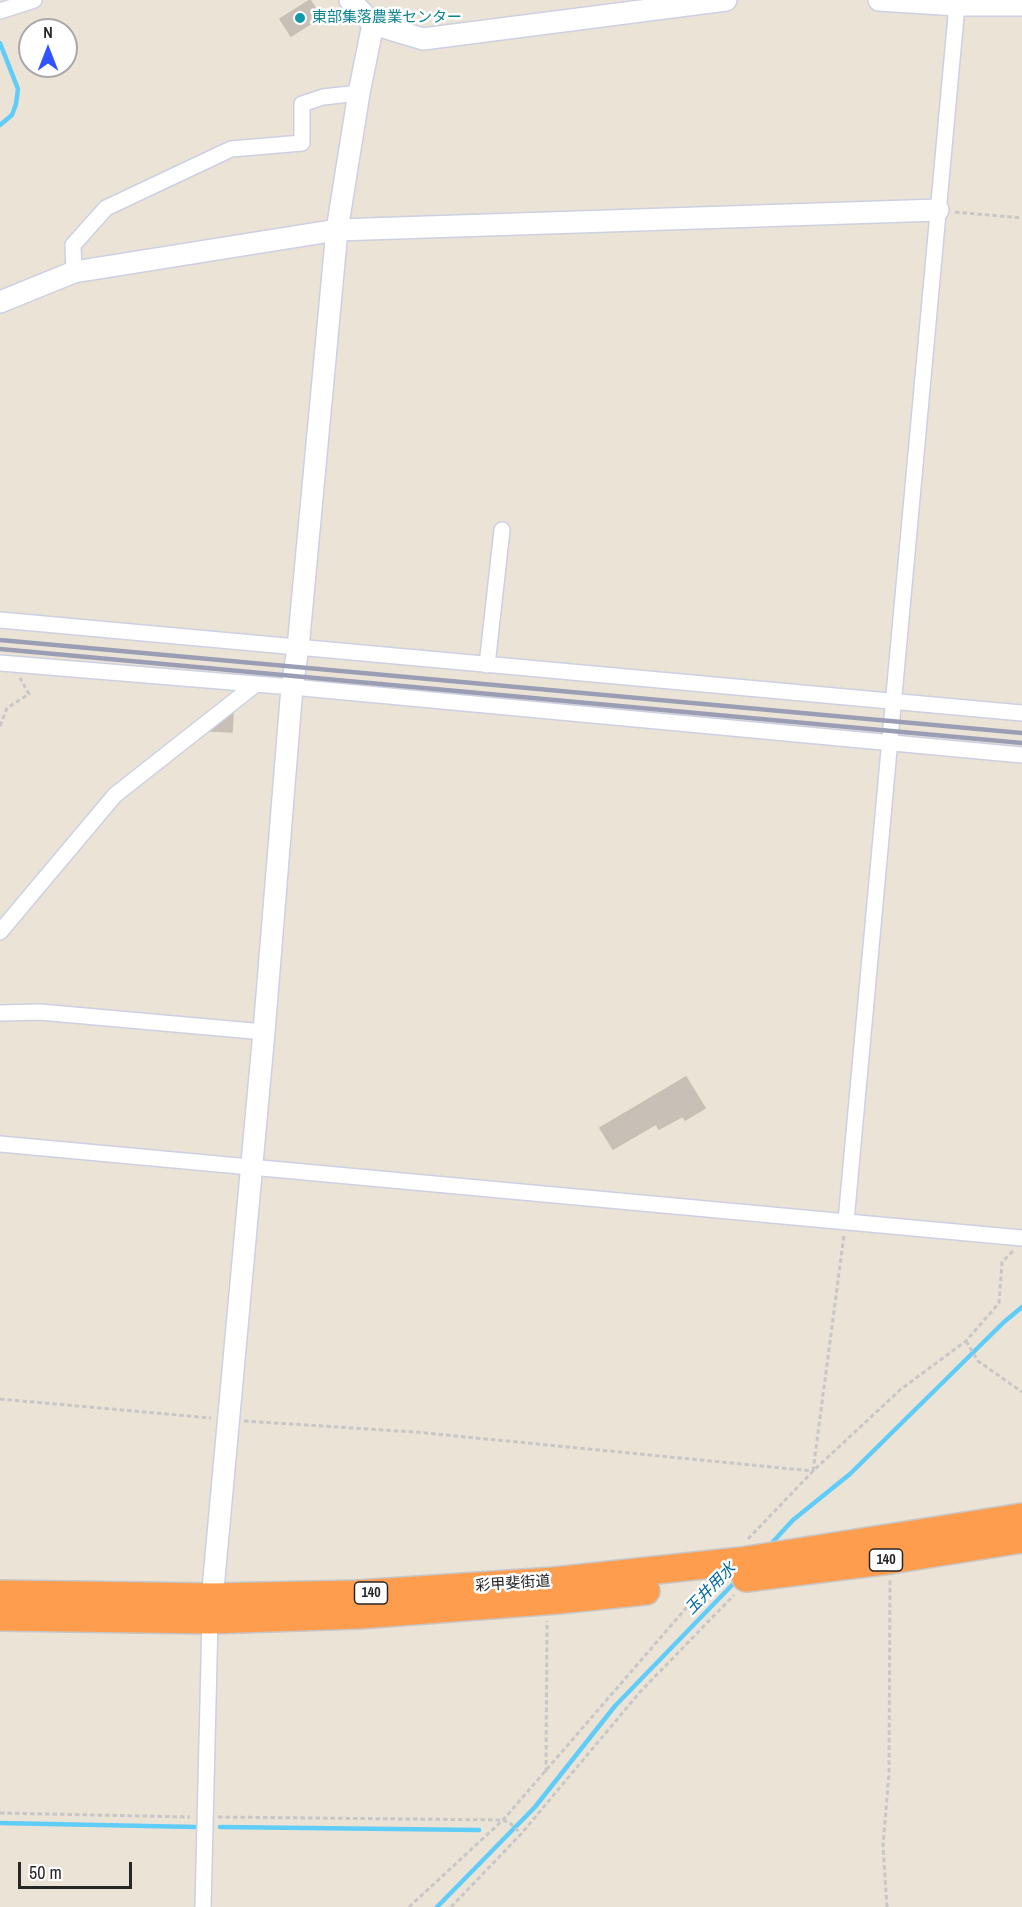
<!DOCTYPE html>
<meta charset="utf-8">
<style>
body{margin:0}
#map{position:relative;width:1022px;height:1907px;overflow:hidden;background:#ece3d7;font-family:"Archivo Narrow",sans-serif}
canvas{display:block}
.north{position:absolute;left:18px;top:18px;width:60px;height:60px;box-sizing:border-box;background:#fff;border:2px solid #a9a9a9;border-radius:50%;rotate:0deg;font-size:16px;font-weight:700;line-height:24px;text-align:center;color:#272727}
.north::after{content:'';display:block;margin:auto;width:21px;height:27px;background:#3154ff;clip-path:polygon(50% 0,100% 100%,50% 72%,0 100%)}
.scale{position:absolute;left:18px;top:1862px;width:114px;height:27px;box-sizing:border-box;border:3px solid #272727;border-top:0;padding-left:8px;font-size:18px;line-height:21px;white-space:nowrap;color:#272727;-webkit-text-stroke:4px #fff;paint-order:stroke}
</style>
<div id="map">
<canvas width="1022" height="1907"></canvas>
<div class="north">N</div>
<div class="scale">50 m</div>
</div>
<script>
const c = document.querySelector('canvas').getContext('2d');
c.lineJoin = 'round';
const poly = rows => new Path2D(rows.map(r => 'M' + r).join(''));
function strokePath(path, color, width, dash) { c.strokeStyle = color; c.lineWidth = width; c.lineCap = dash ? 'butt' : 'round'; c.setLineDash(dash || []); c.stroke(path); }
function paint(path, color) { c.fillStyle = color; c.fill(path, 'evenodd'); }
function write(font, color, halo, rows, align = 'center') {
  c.font = font + ' "Archivo Narrow","Noto Sans JP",sans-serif'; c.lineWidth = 5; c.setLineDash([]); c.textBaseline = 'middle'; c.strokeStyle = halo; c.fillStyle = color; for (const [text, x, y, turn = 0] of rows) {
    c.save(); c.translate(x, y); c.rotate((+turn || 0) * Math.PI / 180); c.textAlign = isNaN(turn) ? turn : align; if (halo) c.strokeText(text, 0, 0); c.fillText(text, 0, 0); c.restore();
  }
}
strokePath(poly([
 [0,43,18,89,16,104,12,115,0,125],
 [770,1545,793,1520,850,1474,1004,1322,1022,1307],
 [0,1823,196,1827],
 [220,1827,479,1830],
 [437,1907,535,1807,615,1706,737,1580]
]), '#60cdf8', 4.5);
const building = poly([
 [310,0,321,17,291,36,280,19,310,0],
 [233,714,232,732,211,731,233,714],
 [686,1077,705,1108,685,1120,683,1116,659,1129,656,1124,613,1149,600,1128,686,1077]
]);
paint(building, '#c6c0b7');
strokePath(building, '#c7bfb1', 1.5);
const street = poly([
 [0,11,34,0],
 [74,272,73,245,106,208,231,149,302,143,302,104,323,97,359,93],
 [0,620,1022,713],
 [0,663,292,687,1022,755],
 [487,665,502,530],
 [0,932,115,795,256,684],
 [0,1013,40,1012,264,1032],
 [0,1144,1022,1238],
 [846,1221,957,5],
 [203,1907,210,1620]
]);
const secondary = poly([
 [350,0,373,24,423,39,726,0],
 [879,0,957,5,1022,5],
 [0,302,74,272,337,230,938,210],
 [211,1611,264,1032,292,687,298,648,337,230,359,93,373,24]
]);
const highway = poly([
 [746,1578,891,1560,1022,1539],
 [0,1594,213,1597,357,1594,554,1581,741,1561,1022,1517],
 [0,1617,210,1620,359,1615,558,1600,646,1591]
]);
strokePath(street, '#ccd0e2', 18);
strokePath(secondary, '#ccd0e2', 24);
strokePath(highway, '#c7c7c7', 30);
strokePath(poly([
 [955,212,1022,218],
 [0,726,7,708,29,694,20,678],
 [966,1341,978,1361,1022,1392],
 [0,1399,211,1418],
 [244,1421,415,1432,813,1471],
 [813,1471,844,1235],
 [748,1539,813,1471,901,1389,966,1341,999,1303,1002,1262,1013,1251],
 [546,1772,547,1621],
 [0,1813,190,1817],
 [218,1817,503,1820,510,1823,521,1834],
 [409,1907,503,1820,706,1585],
 [451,1907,521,1834,640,1692,734,1595],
 [887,1907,883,1846,889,1773,890,1580]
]), '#c7c7c7', 3, [4.5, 3]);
strokePath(street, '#fff', 15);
strokePath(secondary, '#fff', 21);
strokePath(highway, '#ff9d4f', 27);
strokePath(poly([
 [0,640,1022,733],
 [0,649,1022,743]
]), '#9a9db4', 4.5);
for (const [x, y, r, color] of [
 [300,18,6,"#0f9aa8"]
]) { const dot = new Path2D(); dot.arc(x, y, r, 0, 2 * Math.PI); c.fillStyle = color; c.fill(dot); strokePath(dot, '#fff', 2); }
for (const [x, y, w] of [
 [886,1560,33],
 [371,1593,33]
]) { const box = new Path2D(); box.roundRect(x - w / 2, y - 11, w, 22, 4.5); c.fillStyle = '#fff'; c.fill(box); strokePath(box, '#272727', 1.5); }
write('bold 14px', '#272727', null, [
 ["140",886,1560],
 ["140",371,1593]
]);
write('15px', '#0d838f', '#fff', [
 ["東部集落農業センター",312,18]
], 'left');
write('15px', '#272727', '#fff', [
 ["彩甲斐街道",513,1584,-4]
]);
write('italic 16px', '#0368a0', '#fff', [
 ["玉井用水",711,1589,-46]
]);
</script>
